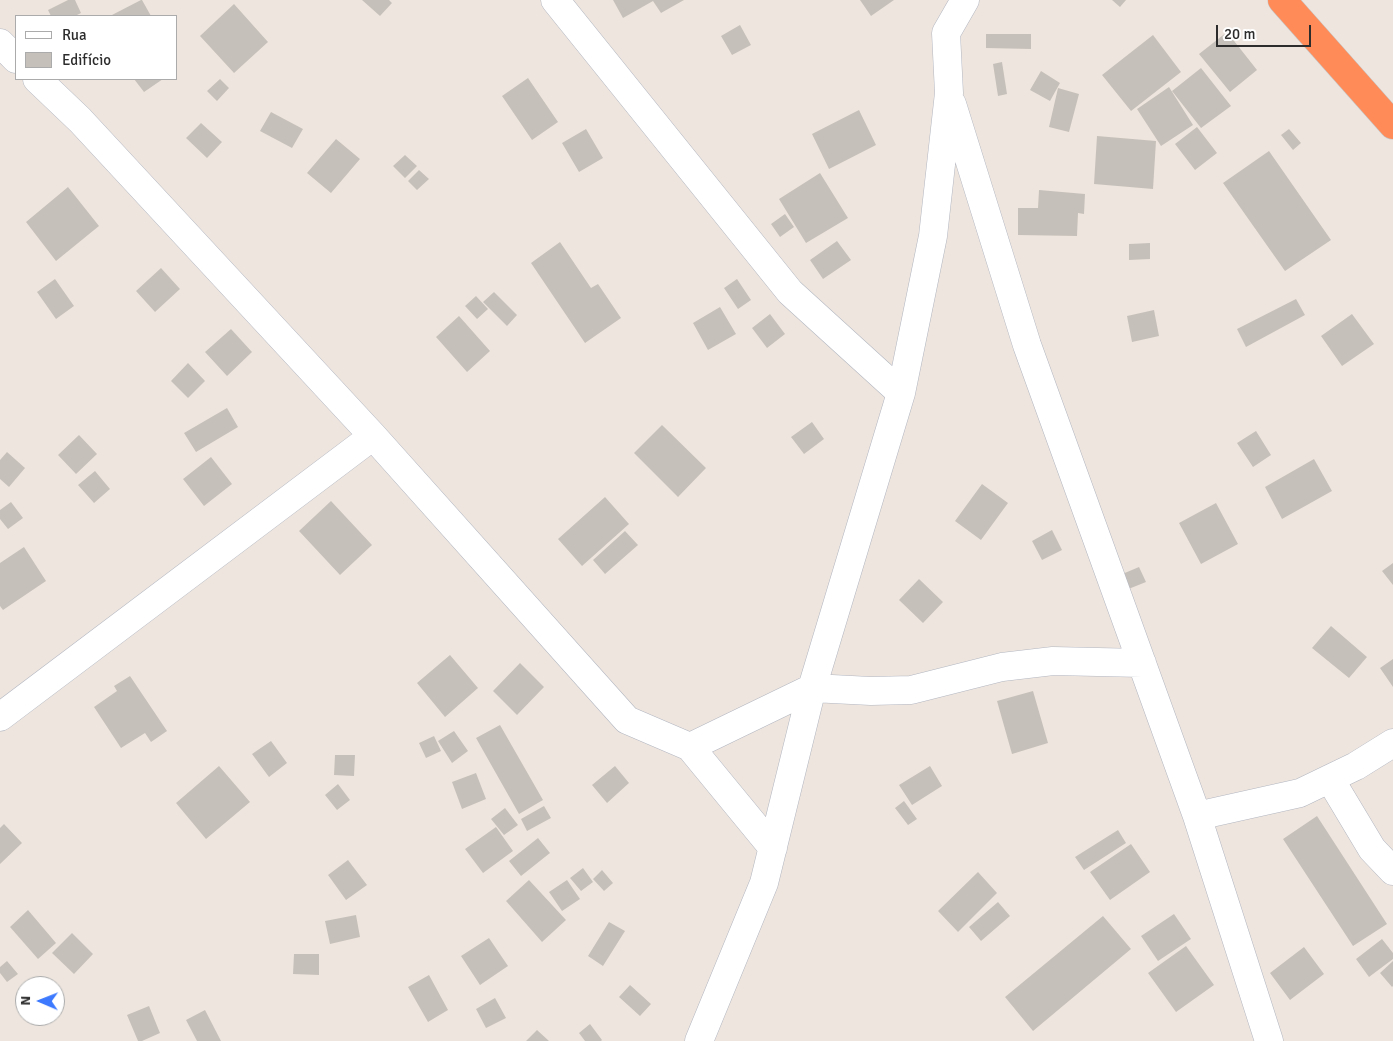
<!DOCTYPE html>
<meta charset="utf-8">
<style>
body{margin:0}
#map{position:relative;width:1393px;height:1041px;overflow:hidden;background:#eee5de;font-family:Signika,sans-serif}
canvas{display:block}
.legend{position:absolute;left:15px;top:15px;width:162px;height:65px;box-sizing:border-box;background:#fff;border:1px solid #ababab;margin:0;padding:6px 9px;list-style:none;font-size:15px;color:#2c2c2c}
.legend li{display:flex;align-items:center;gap:10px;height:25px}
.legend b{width:25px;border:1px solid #ababab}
.north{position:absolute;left:15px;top:976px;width:50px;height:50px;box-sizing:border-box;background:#fff;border:1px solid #ababab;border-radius:50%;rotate:271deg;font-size:14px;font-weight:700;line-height:20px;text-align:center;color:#2c2c2c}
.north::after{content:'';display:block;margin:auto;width:18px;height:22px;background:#3c79fe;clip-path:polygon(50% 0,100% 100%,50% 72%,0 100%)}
.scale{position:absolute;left:1216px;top:25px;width:95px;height:22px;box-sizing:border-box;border:2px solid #2c2c2c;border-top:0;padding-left:6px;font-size:15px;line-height:18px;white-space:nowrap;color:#2c2c2c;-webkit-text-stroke:4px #fff;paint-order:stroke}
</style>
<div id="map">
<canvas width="1393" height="1041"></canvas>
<ul class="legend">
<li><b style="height:6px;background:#fff"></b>Rua</li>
<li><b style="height:14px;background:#c6c0ba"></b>Edifício</li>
</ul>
<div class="north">N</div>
<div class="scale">20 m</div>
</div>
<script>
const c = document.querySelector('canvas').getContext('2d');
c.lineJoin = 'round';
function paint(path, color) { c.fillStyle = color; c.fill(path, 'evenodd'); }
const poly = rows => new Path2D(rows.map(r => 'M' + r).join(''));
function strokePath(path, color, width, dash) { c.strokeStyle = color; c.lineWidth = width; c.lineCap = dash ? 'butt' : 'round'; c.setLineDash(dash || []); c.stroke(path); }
paint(poly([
 [68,0,75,0,81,13,75,16,51,16,48,10],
 [141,0,142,0,151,16,110,16],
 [362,0,389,0,392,3,380,16],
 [613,0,684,0,661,13,653,1,623,18],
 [860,0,894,0,871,16],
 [1112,0,1126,0,1120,7],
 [234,4,268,42,234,73,200,36],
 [740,25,751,45,732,55,721,36],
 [1227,32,1257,70,1230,92,1199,54],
 [986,34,1031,34,1031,49,986,48],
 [1153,35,1181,72,1131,111,1102,75],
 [1002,62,1007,94,998,96,993,64],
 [1201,68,1231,106,1201,128,1172,91],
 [1041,71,1060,83,1050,101,1030,90],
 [528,78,558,122,532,140,502,96],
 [134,79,163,79,144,92],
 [220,79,229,88,217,101,207,91],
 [1169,87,1193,125,1161,146,1137,109],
 [1058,88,1079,94,1069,132,1049,127],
 [859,110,876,145,829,169,812,134],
 [271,112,303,129,292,148,260,131],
 [201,123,222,142,207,158,186,138],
 [1197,127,1217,153,1195,170,1175,144],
 [586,129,603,158,579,172,562,143],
 [1289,129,1301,143,1293,150,1281,135],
 [1097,136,1156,141,1153,189,1094,184],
 [336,139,360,159,331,193,307,173],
 [1269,151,1331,240,1285,271,1223,183],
 [405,155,417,166,405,178,393,166],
 [419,170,429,179,417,190,408,181],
 [820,173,848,218,806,243,779,199],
 [68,187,99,226,56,261,26,222],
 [1039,190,1085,194,1084,214,1078,213,1077,236,1018,235,1018,208,1038,208],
 [785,214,794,227,780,237,771,224],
 [837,241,851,260,823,279,810,260],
 [560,242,591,288,598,284,621,318,585,343,531,263],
 [1150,243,1150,259,1129,260,1129,244],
 [161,268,180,289,155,312,136,291],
 [55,279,74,306,56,319,37,292],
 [737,279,751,300,738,309,724,288],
 [494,292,517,315,507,326,483,302],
 [476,296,488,309,477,319,465,306],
 [1296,299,1305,315,1246,347,1237,329],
 [720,307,736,334,708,350,693,323],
 [1154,310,1159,336,1132,342,1127,316],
 [770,314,785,334,767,348,752,328],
 [1352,314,1374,344,1342,366,1321,336],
 [459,316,490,351,467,372,436,337],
 [231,329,252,352,227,376,205,352],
 [188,363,205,381,188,398,171,381],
 [227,408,238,427,196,452,184,433],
 [812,422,824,439,804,454,791,437],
 [662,425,706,468,678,497,634,453],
 [1256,431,1271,455,1253,467,1237,443],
 [79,435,97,454,76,474,58,455],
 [7,452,25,468,9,487,0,479,0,460],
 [211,457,232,484,204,506,183,479],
 [1314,459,1332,491,1282,519,1265,487],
 [95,471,110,489,94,503,78,485],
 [982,484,1008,503,981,540,955,521],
 [605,497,629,524,582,566,558,539],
 [331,501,372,545,340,575,299,531],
 [11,502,23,518,8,529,0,519,0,510],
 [1216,503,1238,544,1201,564,1179,523],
 [1052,530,1062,550,1042,560,1032,541],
 [625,531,638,545,605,574,593,560],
 [24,547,46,581,3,610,0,606,0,563],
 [1393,563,1393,585,1382,571],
 [1139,567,1146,582,1126,590,1120,575],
 [919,579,943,602,923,623,899,600],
 [1331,626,1367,657,1349,678,1312,648],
 [450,655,478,688,445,717,417,683],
 [1393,659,1393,687,1380,668],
 [520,663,544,687,517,715,493,691],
 [130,676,167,731,151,742,145,733,121,748,94,707,117,691,114,686],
 [1033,691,1048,743,1012,754,997,701],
 [500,725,543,800,519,814,476,738],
 [454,731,468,751,452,763,438,741],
 [434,736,441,751,426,758,419,743],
 [271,741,287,763,269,777,252,754],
 [335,755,355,755,354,776,334,775],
 [219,766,250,802,206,839,176,803],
 [615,766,629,783,607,803,592,785],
 [930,766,942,786,912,805,899,785],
 [476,773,486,799,462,809,452,782],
 [338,784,350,800,337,810,325,795],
 [904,801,917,819,908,825,895,808],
 [544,806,551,818,527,831,521,819],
 [505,808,518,825,504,835,491,819],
 [1317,816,1387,924,1353,946,1283,839],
 [4,824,22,843,0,864,0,828],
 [496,827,513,851,483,873,465,849],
 [1118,830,1126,843,1084,870,1075,857],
 [538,838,550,853,521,876,509,861],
 [1131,844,1150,872,1110,900,1090,872],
 [348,860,367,885,346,900,328,875],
 [583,868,593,882,581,891,570,878],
 [602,870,613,883,604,891,593,879],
 [978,872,997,893,958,932,938,911],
 [529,880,566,920,542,942,506,901],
 [567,880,580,899,562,911,549,892],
 [998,902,1010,916,981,941,969,927],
 [28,910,56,943,38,959,10,927],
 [1174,914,1191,939,1158,961,1141,936],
 [356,915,360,937,330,944,325,921],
 [1103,916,1131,949,1033,1031,1005,997],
 [609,922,625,931,603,966,588,956],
 [72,933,93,954,74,974,52,953],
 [489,938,508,966,480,985,461,956],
 [1382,939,1393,953,1393,959,1369,977,1356,959],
 [1186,946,1214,985,1176,1012,1148,973],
 [1304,947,1324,974,1290,1000,1270,973],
 [294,954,319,954,319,975,293,974],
 [7,961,18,974,7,982,0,973,0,967],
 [1393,961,1393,986,1392,987,1380,973],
 [429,975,448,1010,428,1022,408,987],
 [630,985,651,1004,640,1016,619,997],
 [495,998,506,1018,486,1028,476,1009],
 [149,1006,160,1033,142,1041,138,1041,127,1015],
 [205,1010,221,1041,197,1041,186,1020],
 [590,1024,602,1040,601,1041,585,1041,579,1033],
 [537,1030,549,1041,526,1041]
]), '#c6c0ba');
const minor = poly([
 [555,0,790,292,901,393],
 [0,43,16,59],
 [37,79,80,120,373,436,627,720,690,747,812,688,871,691,911,690,1002,667,1053,661,1142,663],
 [952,104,1027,345,1197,816,1269,1041],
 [0,717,373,436],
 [690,747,773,848],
 [1330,779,1372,849,1393,871],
 [1197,816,1300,793,1356,766,1393,743],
 [699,1041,764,883,812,688,901,393,933,236,949,93,946,33,965,0]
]);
const highway = poly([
 [1282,0,1393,125]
]);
strokePath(minor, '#b2b6c0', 29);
strokePath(highway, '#c4c4c4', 29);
strokePath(minor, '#fff', 28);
strokePath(highway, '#ff8b58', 28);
</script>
